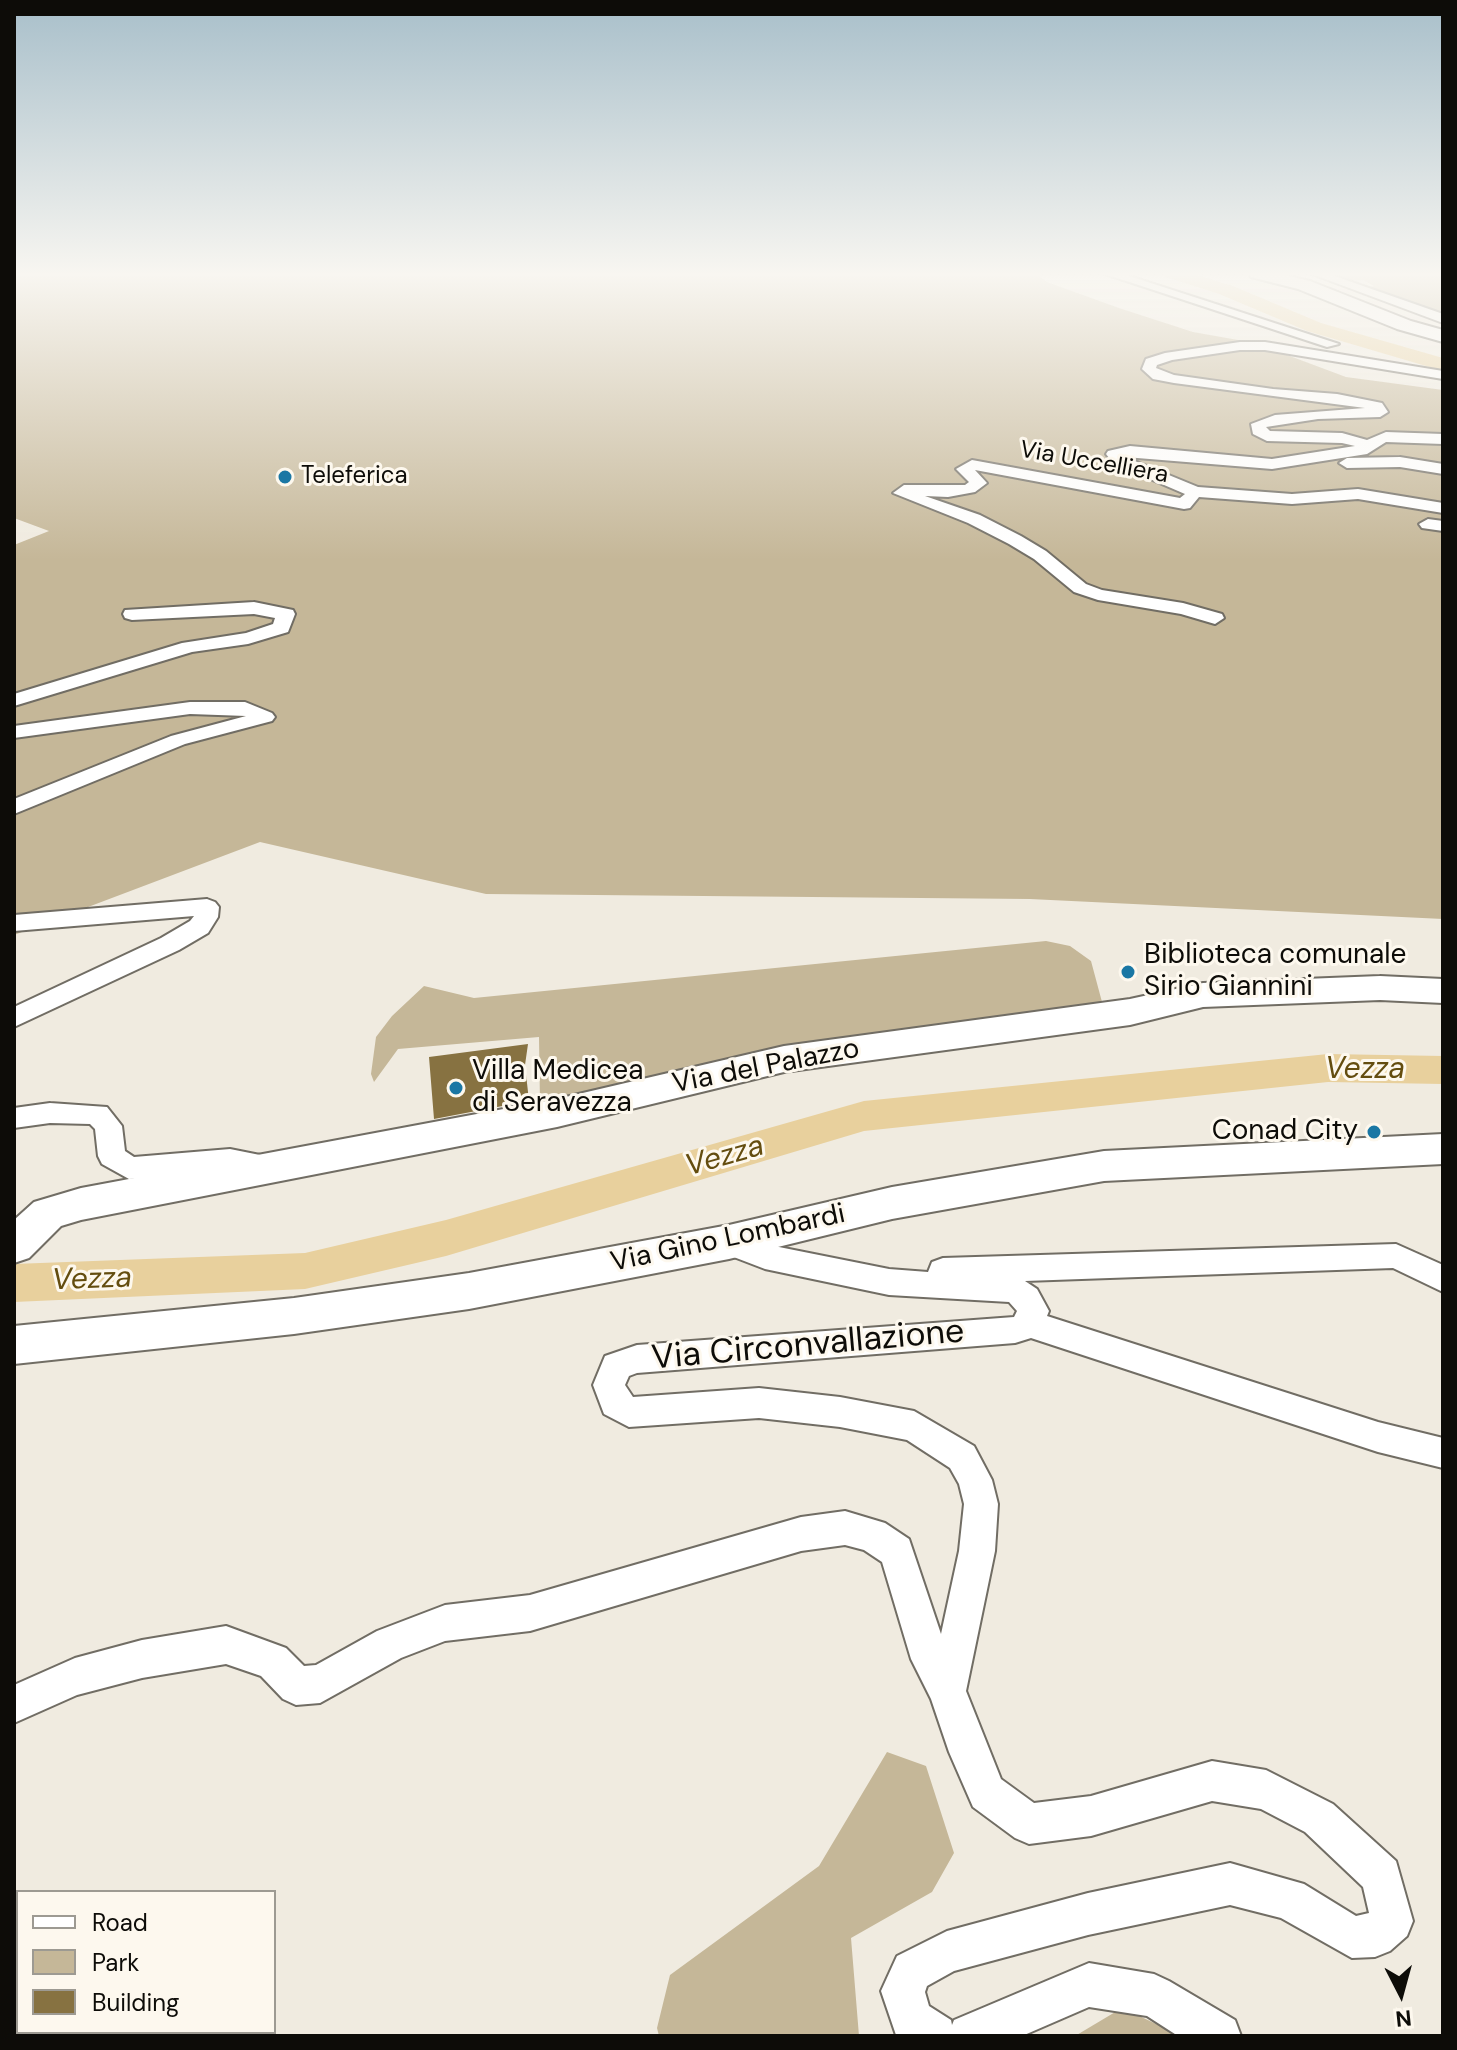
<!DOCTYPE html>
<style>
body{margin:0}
#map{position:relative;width:1457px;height:2050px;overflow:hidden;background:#f0ebe0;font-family:"DM Sans",sans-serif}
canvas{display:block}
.frame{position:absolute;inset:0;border:16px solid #0d0c08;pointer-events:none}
.legend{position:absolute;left:16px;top:1890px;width:260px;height:144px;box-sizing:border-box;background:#fdf8ee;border:2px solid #9d9a92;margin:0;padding:10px 14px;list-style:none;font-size:24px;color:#0d0c08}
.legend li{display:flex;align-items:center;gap:16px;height:40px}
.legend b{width:40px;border:2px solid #9d9a92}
.north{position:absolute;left:1361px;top:1954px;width:80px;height:80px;-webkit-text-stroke:6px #fdf8ee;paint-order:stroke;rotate:174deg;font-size:22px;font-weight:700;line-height:32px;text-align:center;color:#0d0c08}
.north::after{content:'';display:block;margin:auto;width:28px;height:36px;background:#0d0c08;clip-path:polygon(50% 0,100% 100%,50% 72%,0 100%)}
</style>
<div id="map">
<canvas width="1457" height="2050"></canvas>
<div class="frame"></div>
<ul class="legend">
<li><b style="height:10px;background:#fff"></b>Road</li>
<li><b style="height:22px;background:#c5b798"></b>Park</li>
<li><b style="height:22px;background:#877241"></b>Building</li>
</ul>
<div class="north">N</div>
</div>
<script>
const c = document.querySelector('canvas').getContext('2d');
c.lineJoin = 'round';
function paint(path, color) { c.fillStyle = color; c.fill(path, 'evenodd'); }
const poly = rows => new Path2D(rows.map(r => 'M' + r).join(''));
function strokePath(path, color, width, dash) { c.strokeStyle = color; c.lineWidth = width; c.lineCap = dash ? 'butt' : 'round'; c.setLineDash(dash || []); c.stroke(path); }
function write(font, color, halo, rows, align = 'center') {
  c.font = font + ' "DM Sans",sans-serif'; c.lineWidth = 6; c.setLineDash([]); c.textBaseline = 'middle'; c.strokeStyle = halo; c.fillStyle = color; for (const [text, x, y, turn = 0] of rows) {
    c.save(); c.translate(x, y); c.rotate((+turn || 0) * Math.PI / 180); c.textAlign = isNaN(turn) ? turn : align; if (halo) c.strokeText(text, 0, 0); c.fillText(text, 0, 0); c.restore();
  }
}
paint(poly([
 [14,273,1041,273,1040,277,1047,282,1119,308,1193,332,1255,343,1346,377,1443,390,1443,919,1030,899,486,894,260,842,14,935,14,545,49,531,14,518],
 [1324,273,1443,273,1443,317,1365,288,1374,286,1363,280,1343,280],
 [1046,941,1070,946,1091,961,1102,1002,1096,1008,540,1104,539,1037,398,1049,374,1082,371,1074,376,1037,392,1016,424,986,474,998],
 [887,1752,926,1766,954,1853,932,1892,851,1938,859,2036,659,2036,657,2028,670,1975,819,1866],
 [1122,2008,1182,2036,1075,2036]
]), '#c5b798');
paint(poly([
 [1163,273,1190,273,1233,286,1321,323,1443,358,1443,371,1307,331,1219,294,1166,277,1163,273],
 [1328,1054,1443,1056,1443,1084,1328,1082,864,1131,446,1256,305,1289,14,1302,14,1264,305,1253,446,1220,864,1101,1328,1054]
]), '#e8d09d');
paint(poly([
 [528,1044,525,1065,529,1101,434,1119,429,1057]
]), '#877241');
const minor = poly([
 [1102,273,1120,273,1339,344,1327,347,1102,273],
 [1309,273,1326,273,1443,314,1443,323,1309,273],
 [1240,342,1265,342,1443,371,1443,379,1265,350,1240,350,1172,360,1157,365,1156,368,1174,375,1273,389,1337,394,1382,403,1388,412,1380,417,1318,419,1266,427,1270,431,1342,433,1367,440,1386,432,1443,434,1443,444,1386,442,1367,454,1272,469,1125,457,1198,487,1292,494,1358,489,1443,503,1443,513,1358,499,1292,504,1199,497,1190,508,1184,509,975,470,987,483,975,492,948,497,925,496,980,515,1021,536,1046,551,1086,584,1102,590,1183,603,1222,614,1224,618,1215,624,1181,614,1098,600,1074,592,1034,559,1009,544,968,523,893,493,904,485,965,485,969,482,956,469,972,460,1180,498,1185,494,1113,463,1106,454,1108,451,1130,446,1272,459,1355,446,1342,443,1267,441,1253,434,1251,424,1275,415,1365,408,1174,383,1153,379,1142,369,1146,359,1165,353,1240,342],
 [1400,457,1443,464,1443,474,1400,467,1347,468,1339,463,1347,458,1400,457],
 [1428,519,1443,521,1443,531,1422,528,1419,524,1428,519],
 [254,602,293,610,295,614,288,632,248,644,192,652,14,706,14,694,182,643,246,633,273,624,275,618,254,614,132,620,125,618,123,614,125,610,254,602],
 [190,702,245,702,272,713,275,717,272,721,185,744,14,814,14,799,171,736,246,716,190,714,14,738,14,726,190,702],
 [207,899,215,902,219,907,218,917,208,933,179,950,14,1027,14,1007,161,938,190,921,194,916,14,931,14,915,207,899],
 [50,1103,107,1107,122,1126,125,1151,134,1157,230,1149,275,1158,279,1166,275,1174,265,1177,230,1171,129,1179,102,1164,98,1156,95,1129,90,1124,50,1123,14,1128,14,1108,50,1103],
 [729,1230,769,1245,889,1269,928,1272,932,1262,943,1258,1396,1244,1443,1265,1443,1292,1393,1268,1025,1281,1037,1289,1049,1311,1047,1316,1378,1422,1443,1438,1443,1468,1378,1452,1031,1338,1015,1343,637,1373,629,1376,625,1385,633,1397,759,1388,840,1397,914,1411,974,1446,992,1480,998,1504,995,1551,966,1691,1001,1779,1034,1803,1091,1796,1212,1761,1266,1770,1333,1804,1396,1861,1413,1921,1407,1936,1390,1951,1375,1957,1352,1958,1281,1918,1230,1905,1088,1935,954,1971,927,1986,925,1992,929,2006,951,2020,952,2025,954,2020,1089,1963,1154,1974,1169,1981,1235,2020,1241,2036,1178,2036,1147,2016,1089,2007,1022,2036,896,2035,881,1991,897,1956,947,1931,1088,1893,1230,1863,1304,1884,1356,1916,1369,1913,1363,1887,1305,1832,1261,1809,1212,1801,1091,1836,1029,1844,1015,1838,973,1807,949,1752,931,1699,911,1659,882,1562,864,1550,845,1545,801,1551,530,1631,445,1641,401,1658,320,1703,296,1705,283,1699,261,1676,226,1664,142,1678,77,1695,14,1723,14,1685,75,1658,142,1640,226,1626,286,1648,304,1666,316,1665,377,1631,445,1605,530,1595,801,1517,845,1511,885,1523,909,1539,941,1634,959,1551,964,1504,959,1484,950,1468,907,1440,840,1427,759,1418,629,1427,604,1414,593,1385,605,1356,637,1345,1014,1317,1017,1311,1009,1302,889,1295,765,1269,718,1251,714,1242,718,1233,729,1230]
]);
const secondary = poly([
 [1249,273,1276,273,1310,281,1411,321,1443,330,1443,342,1397,329,1298,289,1251,277,1249,273],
 [1380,976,1443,979,1443,1003,1380,1000,1203,1007,1130,1025,784,1072,557,1127,81,1220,61,1226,29,1258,14,1263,14,1220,34,1202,81,1188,557,1099,784,1046,1130,999,1203,983,1380,976],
 [1443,1134,1443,1164,1104,1181,892,1219,729,1259,469,1309,294,1334,14,1364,14,1326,294,1298,469,1273,729,1225,892,1187,1104,1151,1443,1134]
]);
strokePath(minor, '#716d64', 4);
strokePath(secondary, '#716d64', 4);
paint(minor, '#fff');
paint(secondary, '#fff');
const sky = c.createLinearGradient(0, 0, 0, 560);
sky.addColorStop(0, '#a8bfca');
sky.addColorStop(0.49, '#f8f6f1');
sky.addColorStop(1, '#f8f6f100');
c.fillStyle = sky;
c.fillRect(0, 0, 1457, 560);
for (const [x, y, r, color] of [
 [285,477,8,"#1a77a4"],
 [1128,972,8,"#1a77a4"],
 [456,1088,8,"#1a77a4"],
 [1374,1132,8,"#1a77a4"]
]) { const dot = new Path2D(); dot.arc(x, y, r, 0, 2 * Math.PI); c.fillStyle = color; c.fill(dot); strokePath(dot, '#fdf8ee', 3); }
write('24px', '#0d0c08', '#fdf8ee', [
 ["Via Uccelliera",1094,463,10]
]);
write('24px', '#0d0c08', '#fdf8ee', [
 ["Teleferica",301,477]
], 'left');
write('28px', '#0d0c08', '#fdf8ee', [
 ["Biblioteca comunale",1144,956],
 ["Sirio Giannini",1144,988],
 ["Villa Medicea",472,1072],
 ["di Seravezza",472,1104],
 ["Conad City",1358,1132,"right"]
], 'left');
write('28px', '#0d0c08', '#fdf8ee', [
 ["Via del Palazzo",766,1067,-11],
 ["Via Gino Lombardi",728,1239,-12]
]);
write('italic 30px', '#644d0f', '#fdf8ee', [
 ["Vezza",1365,1070],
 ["Vezza",725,1157,-16],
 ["Vezza",92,1280,-2]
]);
write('34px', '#0d0c08', '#fdf8ee', [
 ["Via Circonvallazione",808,1346,-5]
]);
</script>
